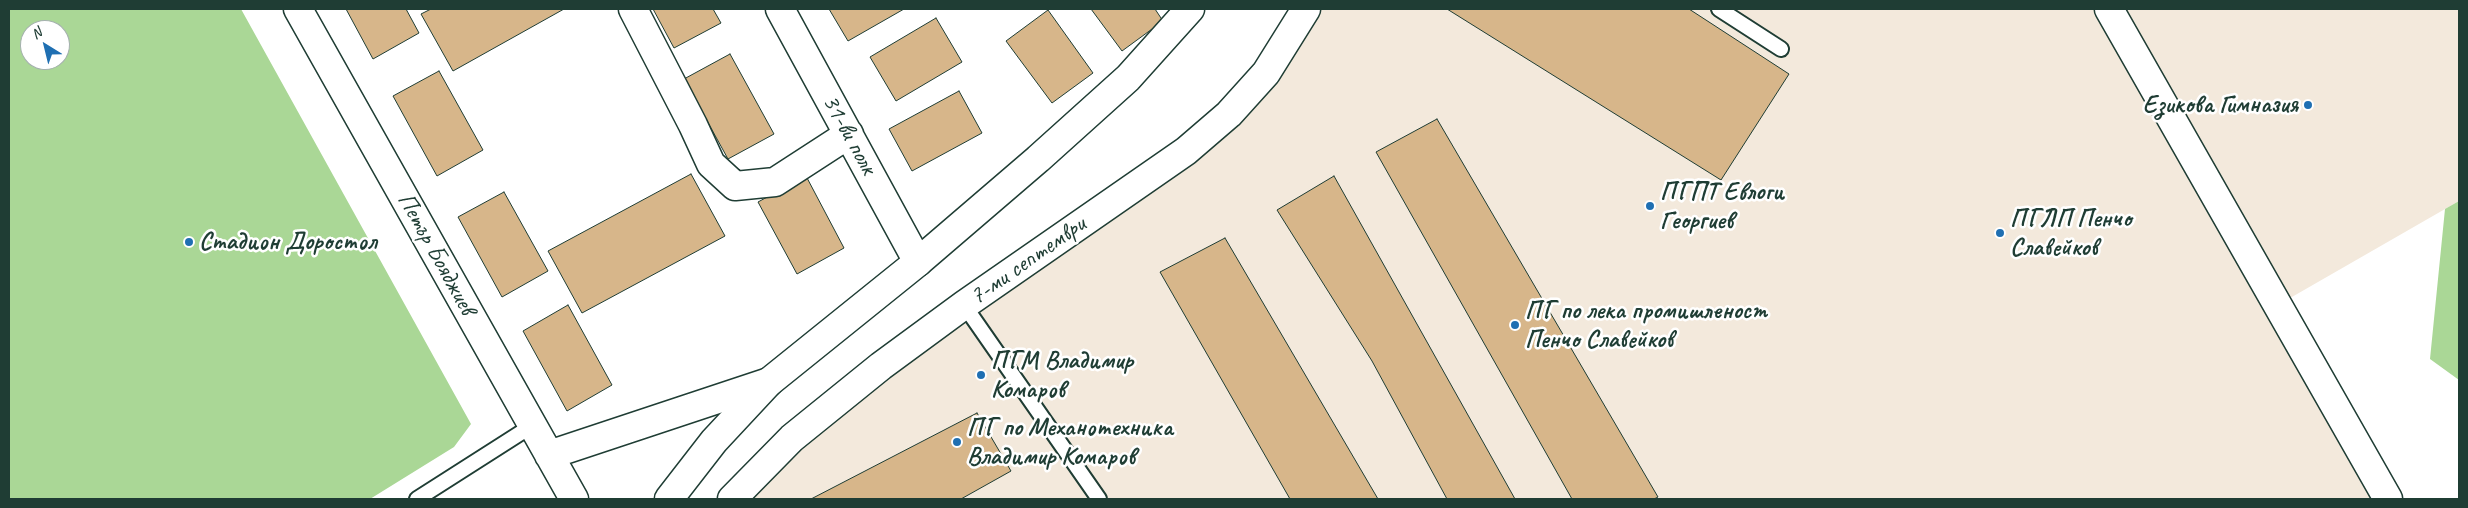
<!DOCTYPE html>
<meta charset="utf-8">
<style>
body{margin:0}
#map{position:relative;width:2468px;height:508px;overflow:hidden;background:#fff;font-family:Caveat,sans-serif}
canvas{display:block}
.frame{position:absolute;inset:0;border:10px solid #1f3d34;pointer-events:none}
.north{position:absolute;left:20px;top:20px;width:50px;height:50px;box-sizing:border-box;background:#fff;border:1px solid #a5b1ae;border-radius:50%;rotate:324deg;font-size:14px;font-weight:700;line-height:20px;text-align:center;color:#1f3d34}
.north::after{content:'';display:block;margin:auto;width:18px;height:22px;background:#1f6fb2;clip-path:polygon(50% 0,100% 100%,50% 72%,0 100%)}
</style>
<div id="map">
<canvas width="2468" height="508"></canvas>
<div class="frame"></div>
<div class="north">N</div>
</div>
<script>
const c = document.querySelector('canvas').getContext('2d');
c.lineJoin = 'round';
function paint(path, color) { c.fillStyle = color; c.fill(path, 'evenodd'); }
const poly = rows => new Path2D(rows.map(r => 'M' + r).join(''));
function strokePath(path, color, width, dash) { c.strokeStyle = color; c.lineWidth = width; c.lineCap = dash ? 'butt' : 'round'; c.setLineDash(dash || []); c.stroke(path); }
function write(font, color, halo, rows, align = 'center') {
  c.font = font + ' Caveat,sans-serif'; c.lineWidth = 5; c.setLineDash([]); c.textBaseline = 'middle'; c.strokeStyle = halo; c.fillStyle = color; for (const [text, x, y, turn = 0] of rows) {
    c.save(); c.translate(x, y); c.rotate((+turn || 0) * Math.PI / 180); c.textAlign = isNaN(turn) ? turn : align; if (halo) c.strokeText(text, 0, 0); c.fillText(text, 0, 0); c.restore();
  }
}
paint(poly([
 [1306,9,2459,9,2459,201,2271,309,2377,499,732,499,792,438,1186,151]
]), '#f3e9dc');
paint(poly([
 [9,9,241,9,471,424,454,447,370,499,9,499],
 [30,30,60,30,60,60,30,60],
 [2459,201,2459,380,2430,359,2445,209]
]), '#aad796');
const building = poly([
 [346,9,406,9,419,33,373,59,346,9],
 [431,9,564,9,453,71,421,14,431,9],
 [653,9,713,9,721,23,674,48,653,9],
 [829,9,904,9,848,41,829,9],
 [1091,9,1155,9,1163,21,1122,51,1091,9],
 [1447,9,1689,9,1789,74,1721,180,1447,9],
 [1048,10,1093,73,1052,103,1006,41,1048,10],
 [936,18,962,62,896,101,870,57,936,18],
 [730,54,774,134,728,159,684,79,730,54],
 [439,71,483,150,437,176,393,96,439,71],
 [959,91,982,133,912,171,889,129,959,91],
 [1437,119,1658,497,1654,499,1572,499,1376,152,1437,119],
 [691,174,725,236,582,313,548,251,691,174],
 [806,176,844,248,797,274,758,202,806,176],
 [1334,176,1515,499,1447,499,1372,361,1277,210,1334,176],
 [504,192,548,271,502,297,458,217,504,192],
 [1225,238,1378,499,1290,499,1160,272,1225,238],
 [568,305,612,385,567,411,523,331,568,305],
 [977,413,1011,471,961,499,811,499,977,413]
]);
paint(building, '#d7b68a');
strokePath(building, '#1f3d34', 1);
const service = poly([
 [1719,9,1781,49],
 [964,305,1099,499],
 [417,499,533,425]
]);
const minor = poly([
 [298,9,574,499],
 [633,9,693,125,711,164,735,186,775,182,849,134],
 [780,9,918,262],
 [2109,9,2388,499],
 [549,455,769,382]
]);
const secondary = poly([
 [669,499,714,441,769,382,918,262,1038,159,1128,78,1190,9],
 [732,499,792,438,881,366,964,305,1186,151,1229,114,1266,73,1306,9]
]);
strokePath(service, '#1f3d34', 18);
strokePath(minor, '#1f3d34', 31);
strokePath(secondary, '#1f3d34', 31);
strokePath(service, '#fff', 14);
strokePath(minor, '#fff', 28);
strokePath(secondary, '#fff', 28);
for (const [x, y, r, color] of [
 [2308,105,5,"#1f6fb2"],
 [1650,206,5,"#1f6fb2"],
 [2000,233,5,"#1f6fb2"],
 [189,242,5,"#1f6fb2"],
 [1515,325,5,"#1f6fb2"],
 [981,375,5,"#1f6fb2"],
 [957,442,5,"#1f6fb2"]
]) { const dot = new Path2D(); dot.arc(x, y, r, 0, 2 * Math.PI); c.fillStyle = color; c.fill(dot); strokePath(dot, '#fff', 2); }
write('bold 25px', '#1f3d34', '#fff', [
 ["Езикова Гимназия",2298,105,"right"],
 ["ПГПТ Евлоги",1660,192],
 ["Георгиев",1660,221],
 ["ПГЛП Пенчо",2010,219],
 ["Славейков",2010,248],
 ["Стадион Доростол",199,242],
 ["ПГ по лека промишленост",1525,311],
 ["Пенчо Славейков",1525,340],
 ["ПГМ Владимир",991,361],
 ["Комаров",991,390],
 ["ПГ по Механотехника",967,428],
 ["Владимир Комаров",967,457]
], 'left');
write('25px', '#1f3d34', '#fff', [
 ["31-ви полк",849,135,61],
 ["Петър Бояджиев",436,254,61],
 ["7-ми септември",1028,261,-35]
]);
</script>
